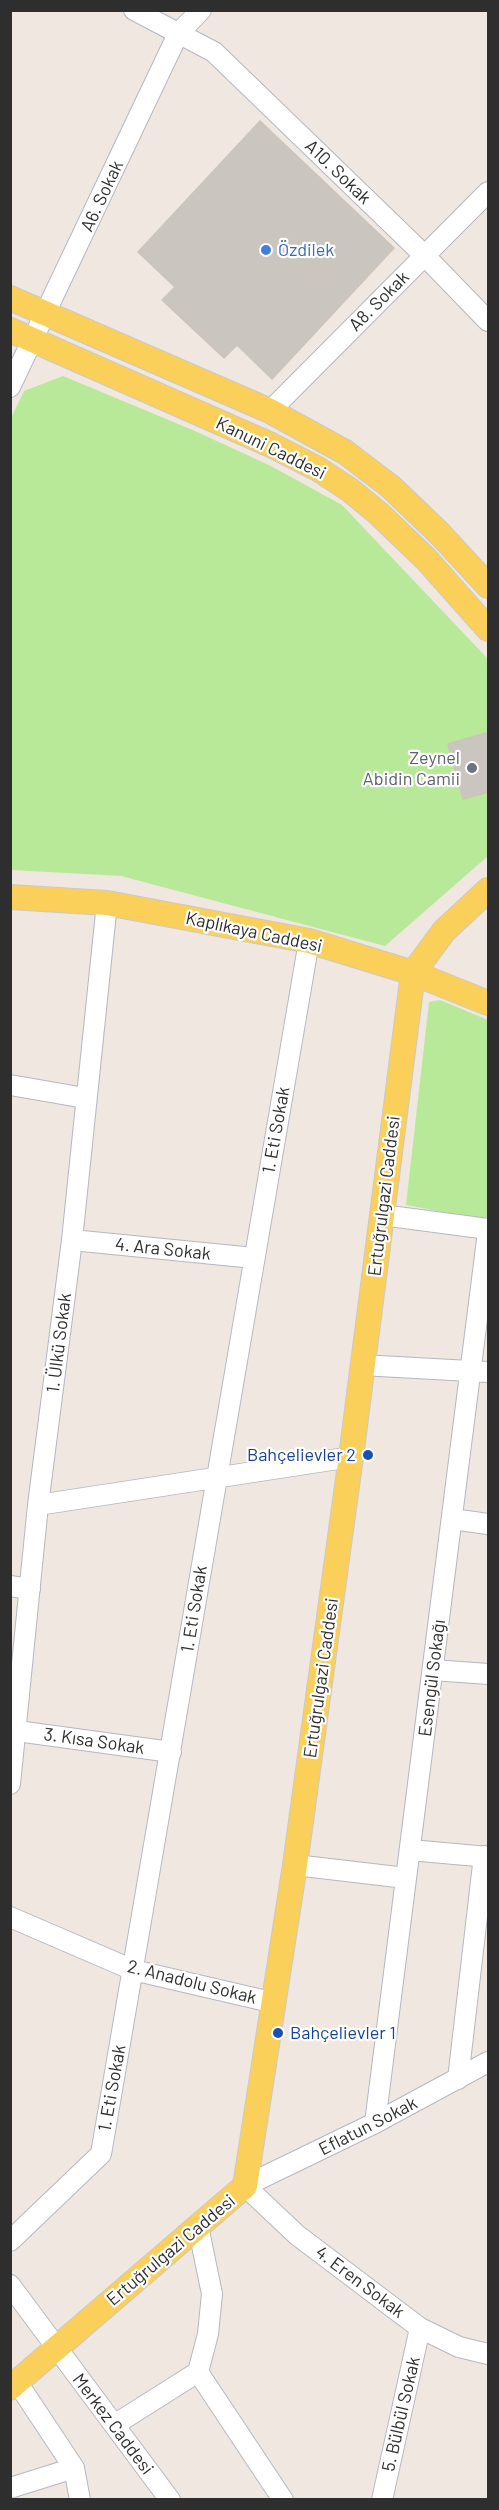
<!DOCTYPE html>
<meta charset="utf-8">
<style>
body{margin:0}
#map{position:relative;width:499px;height:2510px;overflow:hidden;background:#f0e8e0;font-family:Barlow,sans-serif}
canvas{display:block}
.frame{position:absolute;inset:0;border:12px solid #2e2e2e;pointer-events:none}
</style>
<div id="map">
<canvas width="499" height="2510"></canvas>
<div class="frame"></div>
</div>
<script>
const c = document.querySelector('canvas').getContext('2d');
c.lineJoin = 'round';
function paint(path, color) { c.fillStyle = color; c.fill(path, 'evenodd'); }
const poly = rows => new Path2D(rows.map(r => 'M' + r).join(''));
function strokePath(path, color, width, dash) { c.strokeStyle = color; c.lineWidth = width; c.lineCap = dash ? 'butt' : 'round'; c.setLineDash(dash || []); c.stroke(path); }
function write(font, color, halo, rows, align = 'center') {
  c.font = font + ' Barlow,sans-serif'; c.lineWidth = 4.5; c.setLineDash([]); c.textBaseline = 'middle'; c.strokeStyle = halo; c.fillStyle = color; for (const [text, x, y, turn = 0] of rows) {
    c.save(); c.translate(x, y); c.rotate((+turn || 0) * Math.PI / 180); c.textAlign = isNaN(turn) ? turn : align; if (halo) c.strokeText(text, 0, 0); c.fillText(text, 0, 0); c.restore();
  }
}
paint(poly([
 [63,376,195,431,271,466,342,505,488,659,488,856,385,946,121,876,11,870,10,420,24,391],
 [440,1000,488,1020,488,1217,480,1219,406,1205,429,1002]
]), '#b7e999');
const building = poly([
 [260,121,394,248,272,379,237,345,224,358,162,300,175,287,138,252,260,121],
 [489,732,489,792,463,799,448,744,489,732]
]);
paint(building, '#cbc5bf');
strokePath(building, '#ccc4b9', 1.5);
const minor = poly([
 [134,10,214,52,424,255,488,321],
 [10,387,178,34,201,10],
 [270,411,488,192],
 [10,1085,85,1098],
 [382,1215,488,1229],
 [72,1240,254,1258],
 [361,1365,488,1372],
 [38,1505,351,1457],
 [452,1519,488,1524],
 [10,1586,30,1589],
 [433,1670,488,1674],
 [17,1731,171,1752],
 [10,1784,38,1505,72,1240,107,903],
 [410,1850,488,1857],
 [295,1865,406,1878],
 [10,1917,133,1970,275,2003],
 [488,2062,375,2123,245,2186,297,2235,420,2328,459,2347,488,2354],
 [458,2079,484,1856],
 [375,2123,488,1232],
 [198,2226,212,2294,208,2334,198,2372,283,2500],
 [10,2241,101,2154,309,941],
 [10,2285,170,2500],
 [17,2382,74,2468,80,2500],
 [114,2425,198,2372],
 [10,2488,74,2468],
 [382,2500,420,2328]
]);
const major = poly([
 [10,298,270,411,345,452,391,487,440,534,488,586],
 [10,330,271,445,318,469,350,490,378,513,426,559,488,629],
 [10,897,107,903,309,941,413,973,488,1003],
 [10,2388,245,2186,295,1865,351,1457,413,973,444,931,488,890]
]);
strokePath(minor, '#b4b7c2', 22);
strokePath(major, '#c9c9c9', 26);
strokePath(minor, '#fff', 20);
strokePath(major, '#fad05a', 24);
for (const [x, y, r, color] of [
 [266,250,6,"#3f7fe0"],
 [472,768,6,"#6b7280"],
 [368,1455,6,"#1a4fb4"],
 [278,2033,6,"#1a4fb4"]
]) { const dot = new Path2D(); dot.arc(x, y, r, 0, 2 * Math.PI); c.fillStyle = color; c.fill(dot); strokePath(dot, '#fff', 2); }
write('18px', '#2e2e2e', '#fff', [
 ["A10. Sokak",338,172,44],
 ["A6. Sokak",102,196,-65],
 ["A8. Sokak",379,301,-45],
 ["Kanuni Caddesi",271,448,26],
 ["Kaplıkaya Caddesi",254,932,12],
 ["1. Eti Sokak",276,1130,-80],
 ["Ertuğrulgazi Caddesi",384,1196,-83],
 ["4. Ara Sokak",163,1249,6],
 ["1. Ülkü Sokak",59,1343,-83],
 ["1. Eti Sokak",194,1609,-81],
 ["Ertuğrulgazi Caddesi",321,1678,-82],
 ["Esengül Sokağı",432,1678,-83],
 ["3. Kısa Sokak",94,1741,8],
 ["2. Anadolu Sokak",192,1982,14],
 ["1. Eti Sokak",112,2088,-80],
 ["Eflatun Sokak",368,2126,-27],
 ["Ertuğrulgazi Caddesi",171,2250,-40],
 ["4. Eren Sokak",360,2282,37],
 ["5. Bülbül Sokak",401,2414,-77],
 ["Merkez Caddesi",113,2424,53]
]);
write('18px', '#366cbe', '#fff', [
 ["Özdilek",278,250]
], 'left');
write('18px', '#5b616d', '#fff', [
 ["Zeynel",460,758],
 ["Abidin Camii",460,779]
], 'right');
write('18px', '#164399', '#fff', [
 ["Bahçelievler 2",356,1455],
 ["Bahçelievler 1",290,2033,"left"]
], 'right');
</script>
